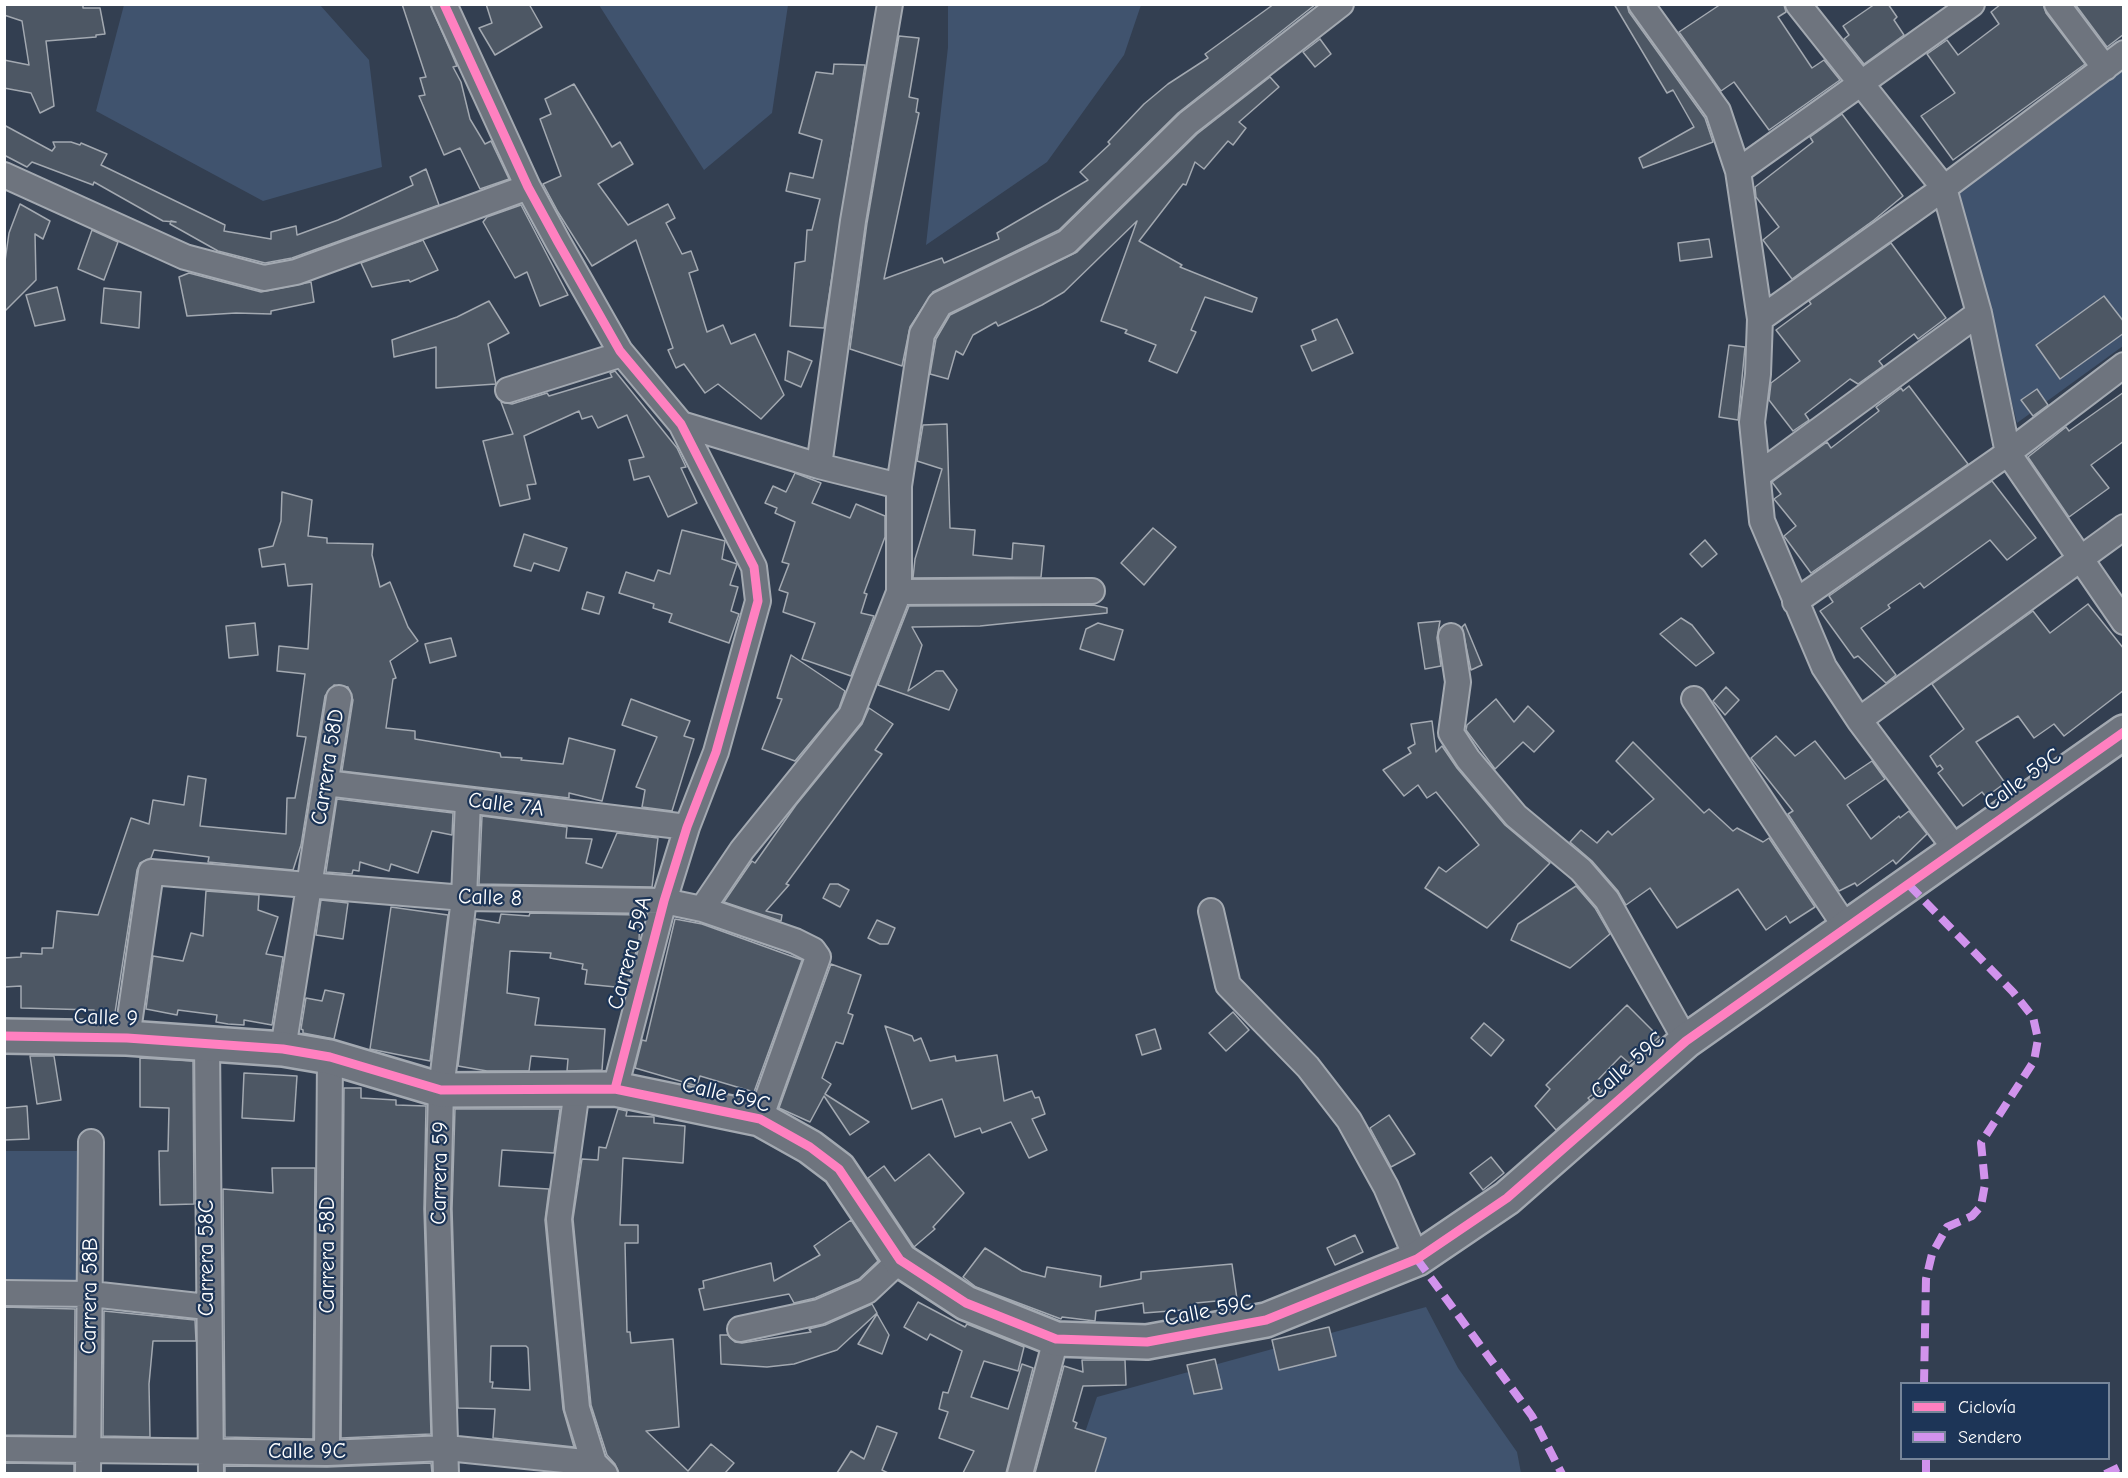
<!DOCTYPE html>
<meta charset="utf-8">
<style>
body{margin:0}
#map{position:relative;width:2128px;height:1478px;overflow:hidden;background:#333f51;font-family:"Comic Neue",sans-serif}
canvas{display:block}
.frame{position:absolute;inset:0;border:6px solid #fff;pointer-events:none}
.legend{position:absolute;left:1900px;top:1382px;width:210px;height:78px;box-sizing:border-box;background:#1d3557;border:2px solid #77869a;margin:0;padding:8px 10px;list-style:none;font-size:18px;color:#fff}
.legend li{display:flex;align-items:center;gap:12px;height:30px}
.legend b{width:30px;border:2px solid #77869a}
</style>
<div id="map">
<canvas width="2128" height="1478"></canvas>
<div class="frame"></div>
<ul class="legend">
<li><b style="height:8px;background:#ff80c0"></b>Ciclovía</li>
<li><b style="height:8px;background:#d193ec"></b>Sendero</li>
</ul>
</div>
<script>
const c = document.querySelector('canvas').getContext('2d');
c.lineJoin = 'round';
function paint(path, color) { c.fillStyle = color; c.fill(path, 'evenodd'); }
const poly = rows => new Path2D(rows.map(r => 'M' + r).join(''));
function strokePath(path, color, width, dash) { c.strokeStyle = color; c.lineWidth = width; c.lineCap = dash ? 'butt' : 'round'; c.setLineDash(dash || []); c.stroke(path); }
function write(font, color, halo, rows, align = 'center') {
  c.font = font + ' "Comic Neue",sans-serif'; c.lineWidth = 4.5; c.setLineDash([]); c.textBaseline = 'middle'; c.strokeStyle = halo; c.fillStyle = color; for (const [text, x, y, turn = 0] of rows) {
    c.save(); c.translate(x, y); c.rotate((+turn || 0) * Math.PI / 180); c.textAlign = isNaN(turn) ? turn : align; if (halo) c.strokeText(text, 0, 0); c.fillText(text, 0, 0); c.restore();
  }
}
paint(poly([
 [124,5,320,5,369,60,382,167,263,201,96,111],
 [599,5,788,5,772,113,704,170],
 [948,5,1141,5,1124,55,1047,162,926,245,948,47],
 [2123,65,2123,346,2017,423,1958,187],
 [4,1151,86,1151,89,1282,5,1285],
 [1426,1307,1458,1368,1517,1452,1521,1473,1094,1474,1077,1456,1097,1397]
]), '#40536e');
const building = poly([
 [4,4,83,4,83,8,100,8,105,34,96,35,96,37,46,41,54,106,40,113,31,93,4,88,4,60,29,65,22,21,4,15,4,4],
 [402,4,430,4,457,66,453,67,461,82,470,119,485,144,491,141,509,179,480,189,460,148,444,155,419,96,425,95,420,78,426,77,402,4],
 [486,4,529,4,542,27,495,55,479,28,492,23,486,4],
 [1274,4,1316,4,1178,113,1059,230,933,292,910,327,902,366,850,349,867,223,899,36,919,38,909,97,918,99,916,112,919,113,884,279,942,258,944,263,999,239,997,233,1088,180,1080,172,1110,144,1108,142,1144,104,1168,84,1208,58,1205,54,1274,4],
 [1614,4,1627,4,1629,12,1705,118,1713,142,1643,168,1639,158,1694,127,1673,90,1667,93,1614,4],
 [1721,4,1784,5,1786,12,1778,17,1812,68,1824,60,1840,80,1769,130,1734,82,1721,91,1679,32,1721,4],
 [1875,4,1888,4,1897,17,1894,20,1904,35,1864,64,1844,39,1849,35,1843,26,1875,4],
 [2001,4,2043,4,2046,13,2085,64,1953,160,1921,116,1955,93,1927,54,1947,40,1958,55,1999,24,1991,12,2001,4],
 [2075,4,2124,4,2124,34,2107,47,2075,4],
 [1320,39,1331,54,1315,67,1303,52,1320,39],
 [834,64,865,65,824,328,790,326,795,263,805,261,807,230,812,230,820,199,786,191,790,173,813,178,822,140,799,133,816,72,833,74,834,64],
 [1270,77,1279,87,1239,122,1246,128,1233,145,1228,141,1204,169,1195,162,1186,185,1183,184,1139,241,1182,265,1180,267,1257,298,1252,312,1205,297,1191,330,1196,332,1177,373,1149,361,1156,345,1125,333,1127,330,1101,321,1137,221,1064,292,1042,305,998,326,996,322,973,335,963,355,956,351,948,379,930,374,936,339,950,315,1077,252,1197,134,1270,77],
 [574,84,612,147,620,142,633,164,598,184,628,225,668,204,675,218,666,223,682,254,691,251,698,270,689,273,707,332,723,325,731,344,755,334,784,395,761,419,718,384,705,393,684,364,676,368,668,350,673,348,636,240,592,266,558,212,543,184,561,176,540,119,551,114,545,99,574,84],
 [1842,114,1903,196,1874,220,1792,279,1763,240,1779,227,1756,197,1755,187,1813,142,1810,137,1842,114],
 [4,125,52,151,55,147,53,142,71,142,80,145,81,143,107,154,101,165,225,225,224,231,271,239,271,232,296,226,297,235,338,220,413,185,410,177,426,169,439,205,292,258,265,263,218,251,170,224,171,221,176,222,163,221,94,182,93,185,32,162,27,167,4,155,4,125],
 [20,204,50,221,43,239,35,234,36,280,4,312,4,268,9,233,20,204],
 [521,205,568,295,540,306,527,272,515,278,483,222,487,217,521,205],
 [92,230,118,242,104,280,78,269,92,230],
 [1709,239,1712,257,1680,261,1678,243,1709,239],
 [423,240,438,270,410,282,409,280,372,287,361,263,423,240],
 [1891,243,1946,318,1918,339,1914,334,1879,361,1883,366,1858,384,1850,379,1805,414,1809,420,1793,431,1769,400,1771,383,1800,361,1776,330,1811,304,1809,301,1891,243],
 [189,273,261,292,311,282,314,302,271,311,271,314,236,313,187,316,179,277,189,273],
 [57,287,65,320,35,326,26,295,57,287],
 [104,288,141,292,139,328,101,323,104,288],
 [2104,296,2124,322,2124,333,2060,379,2036,345,2104,296],
 [489,301,509,333,488,344,496,384,436,388,436,347,394,357,392,340,457,317,489,301],
 [1337,319,1353,353,1312,371,1301,346,1316,340,1312,330,1337,319],
 [1729,345,1745,347,1738,420,1719,417,1729,345],
 [788,351,812,361,801,387,785,380,788,351],
 [615,371,677,448,686,467,681,468,697,503,668,517,649,476,634,480,629,460,644,457,627,415,598,428,592,416,582,419,579,411,524,436,536,484,527,485,530,499,500,506,483,441,513,434,501,402,512,404,547,393,549,396,612,377,610,373,615,371],
 [1909,386,1968,464,1811,573,1784,536,1796,526,1774,499,1781,494,1772,482,1827,442,1831,448,1879,411,1876,407,1901,388,1903,391,1909,386],
 [2037,389,2048,405,2033,416,2021,400,2037,389],
 [2124,392,2124,441,2091,465,2109,488,2069,517,2028,457,2066,427,2069,431,2124,392],
 [947,424,950,528,975,530,973,555,1012,559,1013,543,1044,546,1041,577,913,578,915,559,942,469,917,461,923,425,947,424],
 [795,473,821,483,812,503,850,518,856,504,885,516,885,537,864,593,867,594,861,613,874,616,851,676,802,659,815,623,783,612,788,593,779,590,789,564,782,562,795,522,775,513,777,508,765,503,773,486,786,492,795,473],
 [1992,481,2036,538,2007,560,1990,540,1924,588,1920,583,1888,605,1890,608,1861,628,1896,675,1886,683,1858,656,1854,658,1820,611,1833,602,1829,596,1992,481],
 [282,492,312,500,308,536,327,538,327,543,373,544,372,555,380,587,390,582,408,627,418,641,390,661,396,678,393,679,386,728,415,731,415,739,500,753,501,757,522,758,521,760,563,764,569,738,615,750,602,801,569,793,569,798,342,771,353,700,348,687,334,685,325,696,301,845,293,870,208,862,209,857,154,850,151,858,140,863,137,870,114,1019,93,1018,94,1010,21,1008,21,986,4,987,4,958,21,957,21,953,42,954,42,948,53,948,57,911,98,915,131,818,149,824,153,800,184,805,188,776,206,779,200,826,286,834,287,798,295,798,306,737,297,736,305,674,277,671,279,646,308,649,312,584,288,586,285,564,262,567,259,549,273,546,281,521,282,492],
 [1153,528,1176,547,1144,585,1121,563,1153,528],
 [682,530,725,541,722,559,737,564,730,585,738,587,731,611,739,614,729,643,669,622,672,614,653,608,654,604,619,593,626,572,654,581,658,570,670,574,682,530],
 [524,534,567,548,559,571,534,563,531,571,514,566,524,534],
 [1705,540,1717,554,1702,567,1690,554,1705,540],
 [587,592,604,597,599,614,582,609,587,592],
 [2088,604,2124,649,2124,690,2064,736,2054,724,2034,738,2018,716,1976,742,2005,783,1986,797,1982,792,1963,806,1938,773,1943,769,1940,765,1937,767,1930,756,1964,729,1932,684,2033,611,2050,633,2088,604],
 [1093,605,1107,608,1107,613,980,626,912,627,922,645,908,691,936,671,943,671,957,690,949,710,878,685,909,606,1093,605],
 [1681,618,1692,625,1714,653,1696,666,1660,634,1681,618],
 [1440,621,1437,638,1441,666,1425,669,1418,623,1440,621],
 [255,623,258,655,229,658,226,626,255,623],
 [1098,623,1123,630,1114,660,1080,649,1086,629,1098,623],
 [1465,624,1482,665,1471,670,1462,627,1465,624],
 [451,638,456,656,430,663,425,644,451,638],
 [791,655,845,691,839,708,795,761,762,749,782,699,777,698,791,655],
 [1726,687,1739,700,1725,715,1713,701,1726,687],
 [631,699,690,721,684,736,694,739,672,811,642,807,645,790,636,787,657,737,622,725,631,699],
 [1496,699,1514,722,1528,706,1554,731,1534,752,1523,742,1495,769,1466,730,1467,725,1496,699],
 [869,708,893,724,875,750,882,754,786,884,789,885,766,911,782,915,781,921,724,902,752,861,755,863,796,805,862,724,869,708],
 [1432,721,1436,752,1442,746,1457,768,1505,825,1550,863,1487,928,1425,888,1439,867,1446,872,1479,845,1436,792,1427,798,1418,785,1404,796,1383,770,1411,753,1408,748,1415,744,1411,724,1432,721],
 [1776,736,1795,756,1815,741,1845,779,1872,761,1885,779,1847,805,1871,839,1899,816,1900,818,1909,811,1927,834,1896,864,1893,860,1857,886,1855,883,1839,891,1788,814,1793,811,1751,758,1776,736],
 [1633,742,1704,813,1709,809,1733,831,1737,828,1763,842,1769,838,1815,907,1790,923,1786,916,1766,930,1738,889,1677,928,1650,888,1626,905,1618,891,1592,861,1570,842,1581,830,1597,843,1608,831,1612,835,1654,799,1616,761,1633,742],
 [337,799,453,813,452,835,432,831,418,873,391,864,389,871,360,862,359,871,353,870,352,874,326,872,337,799],
 [482,816,567,827,566,838,592,839,586,863,602,868,617,833,658,838,652,887,479,884,482,816],
 [830,884,838,884,849,890,840,907,823,898,830,884],
 [1576,886,1595,908,1610,934,1570,968,1511,940,1518,924,1576,886],
 [206,891,259,895,258,910,278,917,266,954,283,957,272,1025,244,1020,244,1025,228,1024,216,1022,217,1015,178,1010,177,1015,146,1009,153,956,183,961,191,933,203,936,206,891],
 [321,900,348,903,343,939,316,935,321,900],
 [391,907,448,915,430,1061,370,1049,391,907],
 [530,913,640,915,639,941,626,988,585,984,587,970,582,969,583,964,550,958,551,953,510,951,507,993,539,998,535,1025,605,1029,602,1070,567,1071,568,1059,531,1056,529,1071,487,1071,458,1066,476,919,499,923,501,914,529,916,530,913],
 [675,919,702,924,802,960,754,1092,700,1076,697,1086,635,1068,642,1040,646,1041,675,919],
 [877,920,895,928,888,944,880,944,868,938,877,920],
 [831,964,861,975,848,1013,853,1015,843,1044,836,1042,822,1078,831,1084,825,1094,869,1122,850,1135,824,1096,810,1122,779,1108,831,964],
 [325,990,344,994,334,1039,303,1033,303,1030,301,1029,306,998,322,1001,325,990],
 [1627,1005,1659,1037,1629,1063,1621,1056,1595,1083,1600,1089,1588,1098,1590,1100,1556,1130,1535,1106,1550,1089,1546,1085,1627,1005],
 [1233,1012,1249,1030,1226,1051,1209,1033,1233,1012],
 [1484,1023,1504,1040,1491,1056,1471,1038,1484,1023],
 [885,1026,912,1036,914,1041,921,1038,930,1061,955,1056,956,1061,997,1055,1004,1101,1032,1091,1035,1098,1039,1097,1045,1114,1032,1119,1047,1150,1029,1158,1011,1122,982,1133,980,1128,955,1137,942,1099,912,1109,885,1026],
 [1155,1029,1161,1049,1142,1055,1136,1035,1155,1029],
 [30,1056,54,1056,61,1100,37,1104,30,1056],
 [140,1058,193,1061,194,1204,160,1205,159,1151,168,1151,169,1108,140,1107,140,1058],
 [244,1073,297,1076,294,1121,242,1118,244,1073],
 [344,1088,361,1088,361,1098,396,1100,396,1105,426,1106,424,1209,431,1434,341,1438,344,1088],
 [27,1106,29,1139,4,1140,4,1108,27,1106],
 [455,1109,560,1109,554,1153,502,1150,499,1186,549,1189,545,1220,563,1409,574,1447,493,1438,495,1409,458,1408,452,1209,455,1109],
 [491,1346,526,1346,528,1348,530,1390,492,1388,493,1382,490,1382,491,1346],
 [618,1109,627,1111,626,1116,654,1117,654,1123,685,1126,683,1163,623,1158,620,1225,638,1225,638,1243,625,1243,627,1332,630,1332,631,1343,673,1339,679,1427,646,1431,688,1471,711,1444,734,1463,725,1473,619,1473,615,1464,607,1455,591,1405,573,1219,582,1159,598,1160,599,1147,606,1148,618,1109],
 [1389,1115,1415,1154,1391,1167,1370,1128,1389,1115],
 [929,1154,964,1193,933,1227,935,1229,914,1247,868,1178,884,1166,895,1181,929,1154],
 [1491,1157,1504,1173,1483,1190,1470,1173,1491,1157],
 [272,1168,315,1168,313,1439,225,1437,223,1189,273,1193,272,1168],
 [851,1220,878,1261,859,1279,815,1298,794,1303,789,1294,704,1310,699,1289,704,1288,703,1281,771,1263,774,1281,820,1255,814,1246,851,1220],
 [1355,1235,1363,1252,1335,1265,1327,1248,1355,1235],
 [985,1248,1022,1271,1045,1277,1047,1267,1101,1276,1100,1287,1141,1279,1141,1272,1232,1264,1237,1299,1196,1303,1196,1309,1144,1313,1143,1303,1096,1311,1095,1321,1062,1317,1061,1319,976,1287,963,1277,985,1248],
 [918,1302,965,1327,967,1324,1024,1347,1018,1371,984,1361,971,1397,1008,1409,1022,1364,1033,1368,1006,1473,963,1473,974,1451,939,1438,948,1412,939,1409,943,1392,948,1393,962,1351,930,1334,927,1340,904,1327,918,1302],
 [872,1304,877,1313,837,1350,794,1364,767,1367,721,1364,720,1335,728,1335,735,1342,742,1343,811,1332,809,1329,825,1325,872,1304],
 [4,1307,75,1309,74,1436,4,1435,4,1307],
 [104,1311,195,1320,196,1341,153,1341,149,1384,150,1437,103,1436,104,1311],
 [877,1314,889,1335,882,1354,858,1344,877,1314],
 [1329,1327,1336,1356,1279,1370,1272,1340,1329,1327],
 [1215,1359,1222,1389,1194,1394,1187,1365,1215,1359],
 [1082,1360,1125,1360,1126,1385,1083,1386,1073,1421,1077,1423,1075,1428,1106,1438,1095,1473,1035,1473,1064,1366,1083,1372,1082,1360],
 [877,1426,897,1433,882,1470,888,1473,837,1473,851,1451,864,1459,877,1426],
 [4,1463,74,1464,74,1473,4,1473,4,1463],
 [431,1463,432,1473,225,1473,225,1466,327,1467,431,1463]
]);
paint(building, '#4d5764');
strokePath(building, '#a3a9b1', 1.5);
const street = poly([
 [444,4,528,187,558,242,620,351,681,424,754,567,758,601,716,752,687,827,664,901,615,1089],
 [1641,4,1718,111,1738,171,1760,319,1758,374,1752,422,1762,521,1824,667,1859,720,1957,851],
 [1798,4,1944,188,1979,313,2008,453,2124,622],
 [2057,4,2105,68],
 [1738,171,1972,4],
 [4,175,185,257,264,278,296,272,528,187],
 [1760,319,1944,188,2124,53],
 [508,390,622,354],
 [681,424,819,466,899,486],
 [819,466,853,221,890,4],
 [1758,475,1979,313],
 [899,592,1092,591],
 [1795,602,2008,453,2124,365],
 [1451,636,1458,682,1451,733,1468,759,1516,816,1581,870,1607,900,1686,1041],
 [1694,699,1847,929],
 [1859,720,2124,527],
 [326,783,687,827],
 [702,909,742,850,851,715,899,592,899,486,922,334,940,304,1067,242,1188,123,1341,4],
 [1211,911,1228,985,1308,1067,1349,1120,1386,1187,1417,1259],
 [127,1038,151,872,464,898,664,901,702,909,795,941,813,950,818,957,760,1119],
 [207,1043,211,1474],
 [283,1049,339,698],
 [577,1090,559,1219,577,1408,594,1463],
 [4,1293,91,1294,207,1307],
 [740,1329,819,1312,867,1291,900,1260],
 [4,1449,327,1453,447,1448,594,1463,605,1474],
 [327,1453,330,1057],
 [88,1474,91,1142],
 [446,1474,438,1209,441,1090,464,898,468,801],
 [1020,1474,1056,1339]
]);
const secondary = poly([
 [4,1036,127,1038,283,1049,330,1057,441,1090,615,1089,760,1119,810,1147,839,1169,900,1260,966,1303,1056,1339,1147,1342,1266,1320,1417,1259,1507,1198,1686,1041,2124,732]
]);
strokePath(street, '#a3a9b1', 28);
strokePath(secondary, '#a3a9b1', 38);
strokePath(street, '#6e747e', 24);
strokePath(secondary, '#6e747e', 33);
strokePath(poly([
 [1909,885,2013,992,2033,1017,2038,1039,2034,1061,1981,1143,1985,1184,1981,1206,1972,1216,1947,1227,1932,1254,1926,1279,1924,1384],
 [1417,1259,1532,1416,1562,1474],
 [1926,1458,1926,1474],
 [2105,1474,2124,1465]
]), '#d193ec', 8, [15, 8]);
strokePath(poly([
 [444,4,528,187,558,242,620,351,681,424,754,567,758,601,716,752,687,827,664,901,615,1089],
 [4,1036,127,1038,283,1049,330,1057,441,1090,615,1089,760,1119,810,1147,839,1169,900,1260,966,1303,1056,1339,1147,1342,1266,1320,1417,1259,1507,1198,1686,1041,2124,732]
]), '#ff80c0', 9);
write('22px', '#fff', '#1d3557', [
 ["Carrera 58D",328,767,-81],
 ["Calle 59C",2023,780,-36],
 ["Calle 7A",506,805,7],
 ["Calle 8",490,898,2],
 ["Carrera 59A",630,953,-75],
 ["Calle 9",106,1018,2],
 ["Calle 59C",1628,1066,-41],
 ["Calle 59C",726,1095,14],
 ["Carrera 59",440,1173,-89],
 ["Carrera 58D",328,1255,-90],
 ["Carrera 58C",207,1258,-90],
 ["Carrera 58B",90,1296,-89],
 ["Calle 59C",1209,1311,-11],
 ["Calle 9C",307,1452]
]);
</script>
